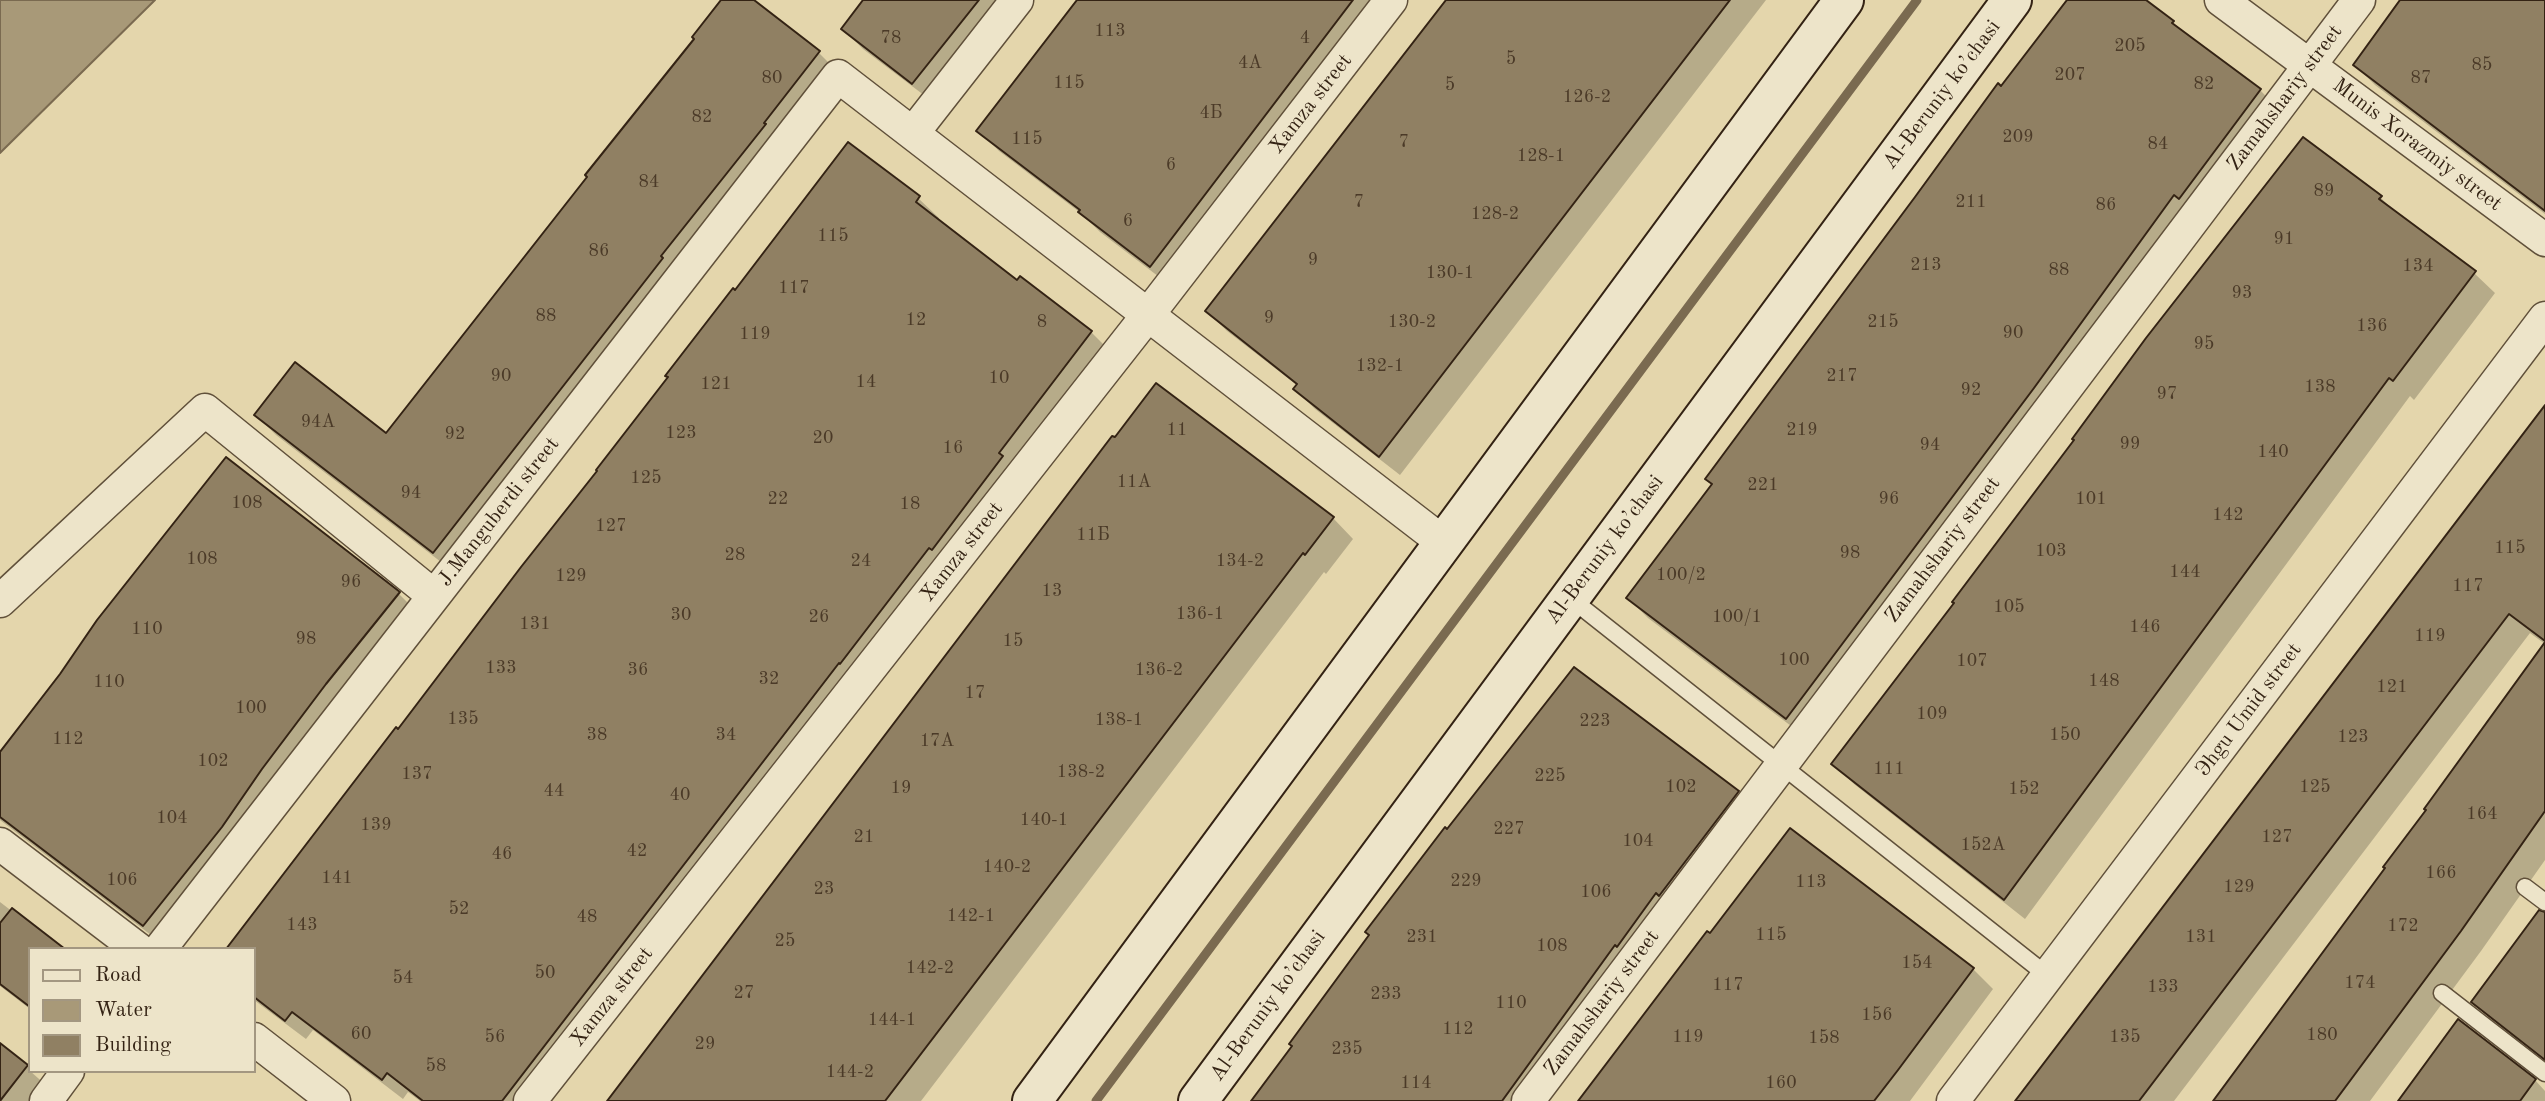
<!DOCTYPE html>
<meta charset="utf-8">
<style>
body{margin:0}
#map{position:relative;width:2545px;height:1101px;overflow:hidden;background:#e4d6ac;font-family:"Old Standard TT",serif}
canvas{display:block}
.legend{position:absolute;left:28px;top:947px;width:228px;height:126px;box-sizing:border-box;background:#ede4c9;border:2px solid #a39781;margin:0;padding:9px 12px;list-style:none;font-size:21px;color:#342314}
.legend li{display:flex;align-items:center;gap:14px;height:35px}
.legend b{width:35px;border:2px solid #a39781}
</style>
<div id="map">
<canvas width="2545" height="1101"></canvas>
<ul class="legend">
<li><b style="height:9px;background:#ede4c9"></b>Road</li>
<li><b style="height:19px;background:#a89978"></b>Water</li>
<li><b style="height:19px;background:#908063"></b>Building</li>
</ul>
</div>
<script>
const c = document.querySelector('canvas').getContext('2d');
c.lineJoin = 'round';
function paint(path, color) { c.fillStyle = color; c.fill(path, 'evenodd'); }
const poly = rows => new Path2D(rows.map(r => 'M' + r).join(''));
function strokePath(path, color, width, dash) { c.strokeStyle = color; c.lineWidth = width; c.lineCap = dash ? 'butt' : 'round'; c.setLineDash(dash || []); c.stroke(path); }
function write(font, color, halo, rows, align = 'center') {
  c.font = font + ' "Old Standard TT",serif'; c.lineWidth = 6; c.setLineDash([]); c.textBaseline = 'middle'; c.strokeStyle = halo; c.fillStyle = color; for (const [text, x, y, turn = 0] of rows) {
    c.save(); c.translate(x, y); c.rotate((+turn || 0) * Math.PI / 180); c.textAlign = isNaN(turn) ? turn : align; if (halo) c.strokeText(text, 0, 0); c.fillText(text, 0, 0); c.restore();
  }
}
const water = poly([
 [0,0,155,0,0,153,0,0]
]);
paint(water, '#a89978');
strokePath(water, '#7a6a50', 2);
paint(poly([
 [724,0,751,0,819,53,839,73,454,572,276,435,256,415,387,436,696,39],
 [866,0,1007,0,933,102,863,49,843,29],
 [1079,0,1389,0,1171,286,1100,232,1082,214,999,151,979,131],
 [1449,0,1766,0,1400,475,1315,409,1295,389,1298,386,1227,331,1207,311],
 [2069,0,2142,0,2260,90,2280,111,1807,738,1648,618,1628,598,1713,485,2001,88],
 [2404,0,2545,0,2545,214,2375,85,2355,65],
 [2380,197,2401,218,2474,273,2495,293,2414,400,2410,396,2025,919,1854,784,1834,764,2076,440],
 [918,198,939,218,937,220,1018,282,1091,332,1111,352,538,1101,420,1101,408,1092,403,1099,313,1030,306,1039,254,1000,254,949,399,732,735,292],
 [1156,386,1333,518,1353,539,1326,574,1324,572,921,1101,608,1101],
 [2545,407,2545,644,2530,633,2174,1101,2016,1101],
 [226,459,399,594,419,614,164,945,0,820,0,753],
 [2545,645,2545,860,2481,951,2370,1101,2215,1101,2387,868],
 [1737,793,1758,813,1536,1101,1253,1101],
 [0,902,61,949,30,949,30,1009,0,986],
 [2545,913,2545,1062,2493,1022,2473,1002],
 [1973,969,1993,989,1910,1101,1580,1101],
 [0,1045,27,1066,30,1071,47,1086,36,1101,0,1101],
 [2535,1080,2545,1091,2545,1101,2400,1101]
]), '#0003');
strokePath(poly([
 [1096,1101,1917,0]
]), '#7a6a50', 9);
const building = poly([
 [721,0,754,0,820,51,764,123,766,124,661,256,663,258,433,553,254,415,295,362,386,433,587,177,585,175,694,39,692,37,721,0],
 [863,0,979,0,912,84,841,29,863,0],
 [1077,0,1353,0,1150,267,1078,212,1080,210,976,131,1077,0],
 [1446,0,1730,0,1379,457,1293,389,1297,384,1205,311,1446,0],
 [2067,0,2146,0,2174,21,2172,23,2261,89,2179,199,2174,195,2034,388,1786,719,1626,598,1712,484,1705,479,1745,425,1915,197,1998,83,2001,86,2067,0],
 [2400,0,2545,0,2545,211,2353,65,2400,0],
 [2303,137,2382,196,2379,199,2476,271,2393,381,2389,378,2004,900,1831,764,1954,603,1952,602,2074,440,2072,439,2146,338,2303,137],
 [848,142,920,196,916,202,1017,280,1020,276,1092,331,999,453,1003,456,932,550,929,548,840,664,839,663,502,1101,423,1101,387,1073,382,1080,292,1012,285,1021,254,997,254,949,226,949,396,727,398,729,521,567,597,471,596,470,668,377,665,376,733,288,735,290,848,142],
 [1156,383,1334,517,1305,555,1303,553,885,1101,607,1101,1112,436,1115,437,1156,383],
 [2545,405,2545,641,2509,614,2139,1101,2015,1101,2545,405],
 [226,457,400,592,326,684,262,769,222,827,143,926,0,817,0,752,60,674,97,620,226,457],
 [2545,642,2545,811,2461,931,2335,1101,2213,1101,2385,868,2383,867,2426,810,2424,809,2545,642],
 [1574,667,1739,791,1659,896,1656,893,1617,947,1615,945,1502,1101,1251,1101,1292,1046,1289,1044,1369,935,1365,932,1445,827,1447,829,1574,667],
 [1790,828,1974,968,1898,1070,1874,1101,1578,1101,1707,931,1710,933,1790,828],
 [12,908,65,949,30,949,30,1007,0,984,0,923,12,908],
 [2539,910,2545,912,2545,1060,2471,1002,2539,910],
 [2458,1019,2536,1079,2520,1101,2398,1101,2458,1019],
 [0,1043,28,1065,0,1101,0,1043]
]);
paint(building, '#908063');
strokePath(building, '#342314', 2);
const lane = poly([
 [1570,598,2048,976],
 [2525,887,2545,902],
 [2442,993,2545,1073]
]);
const street = poly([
 [2221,0,2545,240],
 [913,133,1017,0],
 [0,601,205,410,434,596],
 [0,844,138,949],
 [160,949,838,76,1444,543],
 [254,1039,334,1101],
 [46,1101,68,1071],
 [530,1101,1147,316,1391,0],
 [1528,1101,2359,0],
 [1953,1101,2545,318]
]);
const secondary = poly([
 [1032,1101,1844,0],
 [1198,1101,2012,0]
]);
strokePath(lane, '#60503a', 19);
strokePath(street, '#60503a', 35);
strokePath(secondary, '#342314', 42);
strokePath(lane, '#ede4c9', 16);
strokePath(street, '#ede4c9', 32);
strokePath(secondary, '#ede4c9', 38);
write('18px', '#4b3a28', null, [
 ["113",1110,31],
 ["78",891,38],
 ["4",1305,38],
 ["205",2130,46],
 ["5",1511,59],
 ["4А",1250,63],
 ["85",2482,65],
 ["207",2070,75],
 ["80",772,78],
 ["87",2421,78],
 ["115",1069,83],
 ["82",2204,84],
 ["5",1450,85],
 ["126-2",1587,97],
 ["4Б",1211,113],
 ["82",702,117],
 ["209",2018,137],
 ["115",1027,139],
 ["7",1404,142],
 ["84",2158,144],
 ["128-1",1541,156],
 ["6",1171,165],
 ["84",649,182],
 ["89",2324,191],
 ["7",1359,202],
 ["211",1971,202],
 ["86",2106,205],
 ["128-2",1495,214],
 ["6",1128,221],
 ["115",833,236],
 ["91",2284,239],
 ["86",599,251],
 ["9",1313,260],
 ["213",1926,265],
 ["134",2418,266],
 ["88",2059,270],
 ["130-1",1450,273],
 ["117",794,288],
 ["93",2242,293],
 ["88",546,316],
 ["9",1269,318],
 ["12",916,320],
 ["8",1042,322],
 ["130-2",1412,322],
 ["215",1883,322],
 ["136",2372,326],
 ["90",2013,333],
 ["119",755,334],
 ["95",2204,344],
 ["132-1",1380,366],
 ["90",501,376],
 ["217",1842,376],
 ["10",999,378],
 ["14",866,382],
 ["121",716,384],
 ["138",2320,387],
 ["92",1971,390],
 ["97",2167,394],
 ["94A",318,422],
 ["11",1177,430],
 ["219",1802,430],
 ["123",681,433],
 ["92",455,434],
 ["20",823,438],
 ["99",2130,444],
 ["94",1930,445],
 ["16",953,448],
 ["140",2273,452],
 ["125",646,478],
 ["11А",1134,482],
 ["221",1763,485],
 ["94",411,493],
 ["22",778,499],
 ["96",1889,499],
 ["101",2091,499],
 ["108",247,503],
 ["18",910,504],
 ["142",2228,515],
 ["127",611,526],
 ["11Б",1093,535],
 ["115",2510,548],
 ["103",2051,551],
 ["98",1850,553],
 ["28",735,555],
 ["108",202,559],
 ["24",861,561],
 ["134-2",1240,561],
 ["144",2185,572],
 ["100/2",1681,575],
 ["129",571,576],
 ["96",351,582],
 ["117",2468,586],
 ["13",1052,591],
 ["105",2009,607],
 ["136-1",1200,614],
 ["30",681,615],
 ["26",819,617],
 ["100/1",1737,617],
 ["131",535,624],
 ["146",2145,627],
 ["110",147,629],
 ["119",2430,636],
 ["98",306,639],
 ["15",1013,641],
 ["100",1794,660],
 ["107",1972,661],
 ["133",501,668],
 ["36",638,670],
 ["136-2",1159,670],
 ["32",769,679],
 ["148",2104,681],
 ["110",109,682],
 ["121",2392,687],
 ["17",975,693],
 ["100",251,708],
 ["109",1932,714],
 ["135",463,719],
 ["138-1",1119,720],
 ["223",1595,721],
 ["38",597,735],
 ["34",726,735],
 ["150",2065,735],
 ["123",2353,737],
 ["112",68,739],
 ["17A",937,741],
 ["102",213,761],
 ["111",1889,769],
 ["138-2",1081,772],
 ["137",417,774],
 ["225",1550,776],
 ["102",1681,787],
 ["125",2315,787],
 ["19",901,788],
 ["152",2024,789],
 ["44",554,791],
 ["40",680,795],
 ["164",2482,814],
 ["104",172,818],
 ["140-1",1044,820],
 ["139",376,825],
 ["227",1509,829],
 ["21",864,837],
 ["127",2277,837],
 ["104",1638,841],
 ["152А",1983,845],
 ["42",637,851],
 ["46",502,854],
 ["140-2",1007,867],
 ["166",2441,873],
 ["141",337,878],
 ["106",122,880],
 ["229",1466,881],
 ["113",1811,882],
 ["129",2239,887],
 ["23",824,889],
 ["106",1596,892],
 ["52",459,909],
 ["142-1",971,916],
 ["48",587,917],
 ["143",302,925],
 ["172",2403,926],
 ["115",1771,935],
 ["231",1422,937],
 ["131",2201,937],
 ["25",785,941],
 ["108",1552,946],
 ["154",1917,963],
 ["142-2",930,968],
 ["50",545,973],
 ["54",403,978],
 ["174",2360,983],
 ["117",1728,985],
 ["133",2163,987],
 ["27",744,993],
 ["233",1386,994],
 ["110",1511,1003],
 ["156",1877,1015],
 ["144-1",892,1020],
 ["112",1458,1029],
 ["60",361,1034],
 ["180",2322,1035],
 ["56",495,1037],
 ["119",1688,1037],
 ["135",2125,1037],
 ["158",1824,1038],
 ["29",705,1044],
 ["235",1347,1049],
 ["58",436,1066],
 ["144-2",850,1072],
 ["114",1416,1083],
 ["160",1781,1083]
]);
write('21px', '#342314', '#ede4c9', [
 ["Al-Beruniy ko’chasi",1942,95,-53],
 ["Zamahshariy street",2285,98,-53],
 ["Xamza street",1311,104,-52],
 ["Munis Xorazmiy street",2417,145,37],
 ["J.Manguberdi street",499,512,-52],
 ["Al-Beruniy ko’chasi",1605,550,-53],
 ["Zamahshariy street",1943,550,-53],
 ["Xamza street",962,552,-52],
 ["Эhgu Umid street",2249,710,-53],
 ["Xamza street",612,997,-52],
 ["Zamahshariy street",1602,1003,-53],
 ["Al-Beruniy ko’chasi",1268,1006,-54]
]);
</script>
